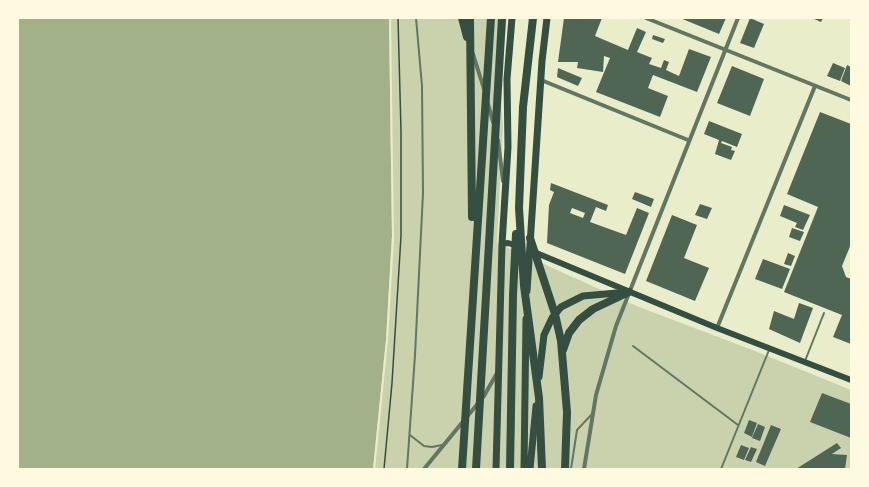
<!DOCTYPE html>
<style>
body{margin:0}
#map{position:relative;width:869px;height:487px;overflow:hidden;background:#e9edc9;font-family:"Libre Baskerville",serif}
canvas{display:block}
.frame{position:absolute;inset:0;border:19px solid #fefae0;pointer-events:none}
</style>
<div id="map">
<canvas width="869" height="487"></canvas>
<div class="frame"></div>
</div>
<script>
const c = document.querySelector('canvas').getContext('2d');
c.lineJoin = 'round';
function paint(path, color) { c.fillStyle = color; c.fill(path, 'evenodd'); }
const poly = rows => new Path2D(rows.map(r => 'M' + r).join(''));
function strokePath(path, color, width, dash) { c.strokeStyle = color; c.lineWidth = width; c.lineCap = dash ? 'butt' : 'round'; c.setLineDash(dash || []); c.stroke(path); }
paint(poly([
 [389,18,507,18,500,89,503,127,497,243,639,307,755,351,851,390,851,469,373,469,386,340,392,236]
]), '#cad2ad');
paint(poly([
 [18,18,389,18,392,236,386,340,373,469,18,469]
]), '#a3b18a');
paint(poly([
 [389,18,391,18,394,239,388,340,375,469,373,469,386,340,392,236]
]), '#e9edc9');
paint(poly([
 [564,18,602,18,595,36,628,50,637,28,646,32,637,52,652,58,649,64,661,68,664,60,669,62,666,70,679,76,689,49,711,57,697,92,653,75,648,88,668,96,660,117,596,92,610,58,604,56,603,72,577,68,578,62,558,62],
 [680,18,726,18,719,34],
 [750,18,764,24,754,48,740,43],
 [812,18,823,18,821,22],
 [653,35,665,39,663,43,652,39],
 [833,63,845,68,840,81,827,76],
 [847,65,851,67,851,86,841,81],
 [732,66,764,79,750,116,717,103],
 [558,68,582,78,578,86,557,77],
 [820,112,851,124,851,244,842,266,846,277,851,279,851,344,833,337,842,315,784,292,818,207,787,194],
 [709,121,742,134,737,147,722,141,721,143,732,147,731,150,735,151,731,160,715,154,719,140,704,134],
 [551,183,608,205,606,211,596,207,590,222,626,235,637,208,649,213,625,274,547,243,549,205,554,192,550,190],
 [572,208,585,213,583,218,570,213],
 [635,192,654,199,651,207,632,199],
 [700,204,712,208,707,219,695,215],
 [784,205,810,215,803,230,795,227,797,223,780,216],
 [672,215,697,225,684,258,709,268,695,301,646,281],
 [792,228,804,232,800,241,789,237],
 [788,253,795,256,791,266,784,264],
 [763,259,790,269,782,289,755,279],
 [799,303,813,308,800,343,769,329,774,311,794,319],
 [822,393,851,404,851,438,810,422],
 [749,420,757,423,752,437,744,433],
 [758,424,765,427,760,441,752,438],
 [771,425,781,429,765,466,756,462],
 [837,443,841,448,832,454,847,455,845,469,796,469],
 [741,445,749,448,744,460,736,457],
 [751,447,757,449,751,462,745,460]
]), '#4f6655');
strokePath(poly([
 [384,469,392,383,401,236,401,131,398,18]
]), '#344e41', 1.5);
strokePath(poly([
 [633,346,738,425],
 [805,361,824,313],
 [410,435,424,446,432,447,442,445],
 [407,469,415,355,423,193,422,86,416,18],
 [571,469,577,430,592,414],
 [721,469,769,350]
]), '#617663', 2);
strokePath(poly([
 [646,18,851,100],
 [473,54,484,89],
 [541,80,688,140],
 [488,104,493,122],
 [498,140,503,181],
 [717,328,815,86],
 [424,469,484,396,497,373],
 [584,469,596,395,616,326,738,18]
]), '#617663', 4);
strokePath(poly([
 [502,244,508,243,518,246],
 [534,252,717,328,851,380]
]), '#344e41', 6);
strokePath(poly([
 [527,291,542,61,547,18],
 [539,377,544,335,552,318,561,307,583,296,628,292],
 [496,469,502,244,508,147,507,79,512,18],
 [524,469,526,319],
 [530,469,536,406]
]), '#344e41', 7);
strokePath(poly([
 [462,18,467,37],
 [470,18,472,217],
 [533,18,523,107,519,208,524,286,539,398,542,469],
 [530,238,555,314,561,341,567,412,565,469],
 [563,350,569,333,579,320,593,309,629,292],
 [462,469,491,18],
 [476,469,502,18],
 [510,469,513,295,516,234]
]), '#344e41', 8);
</script>
